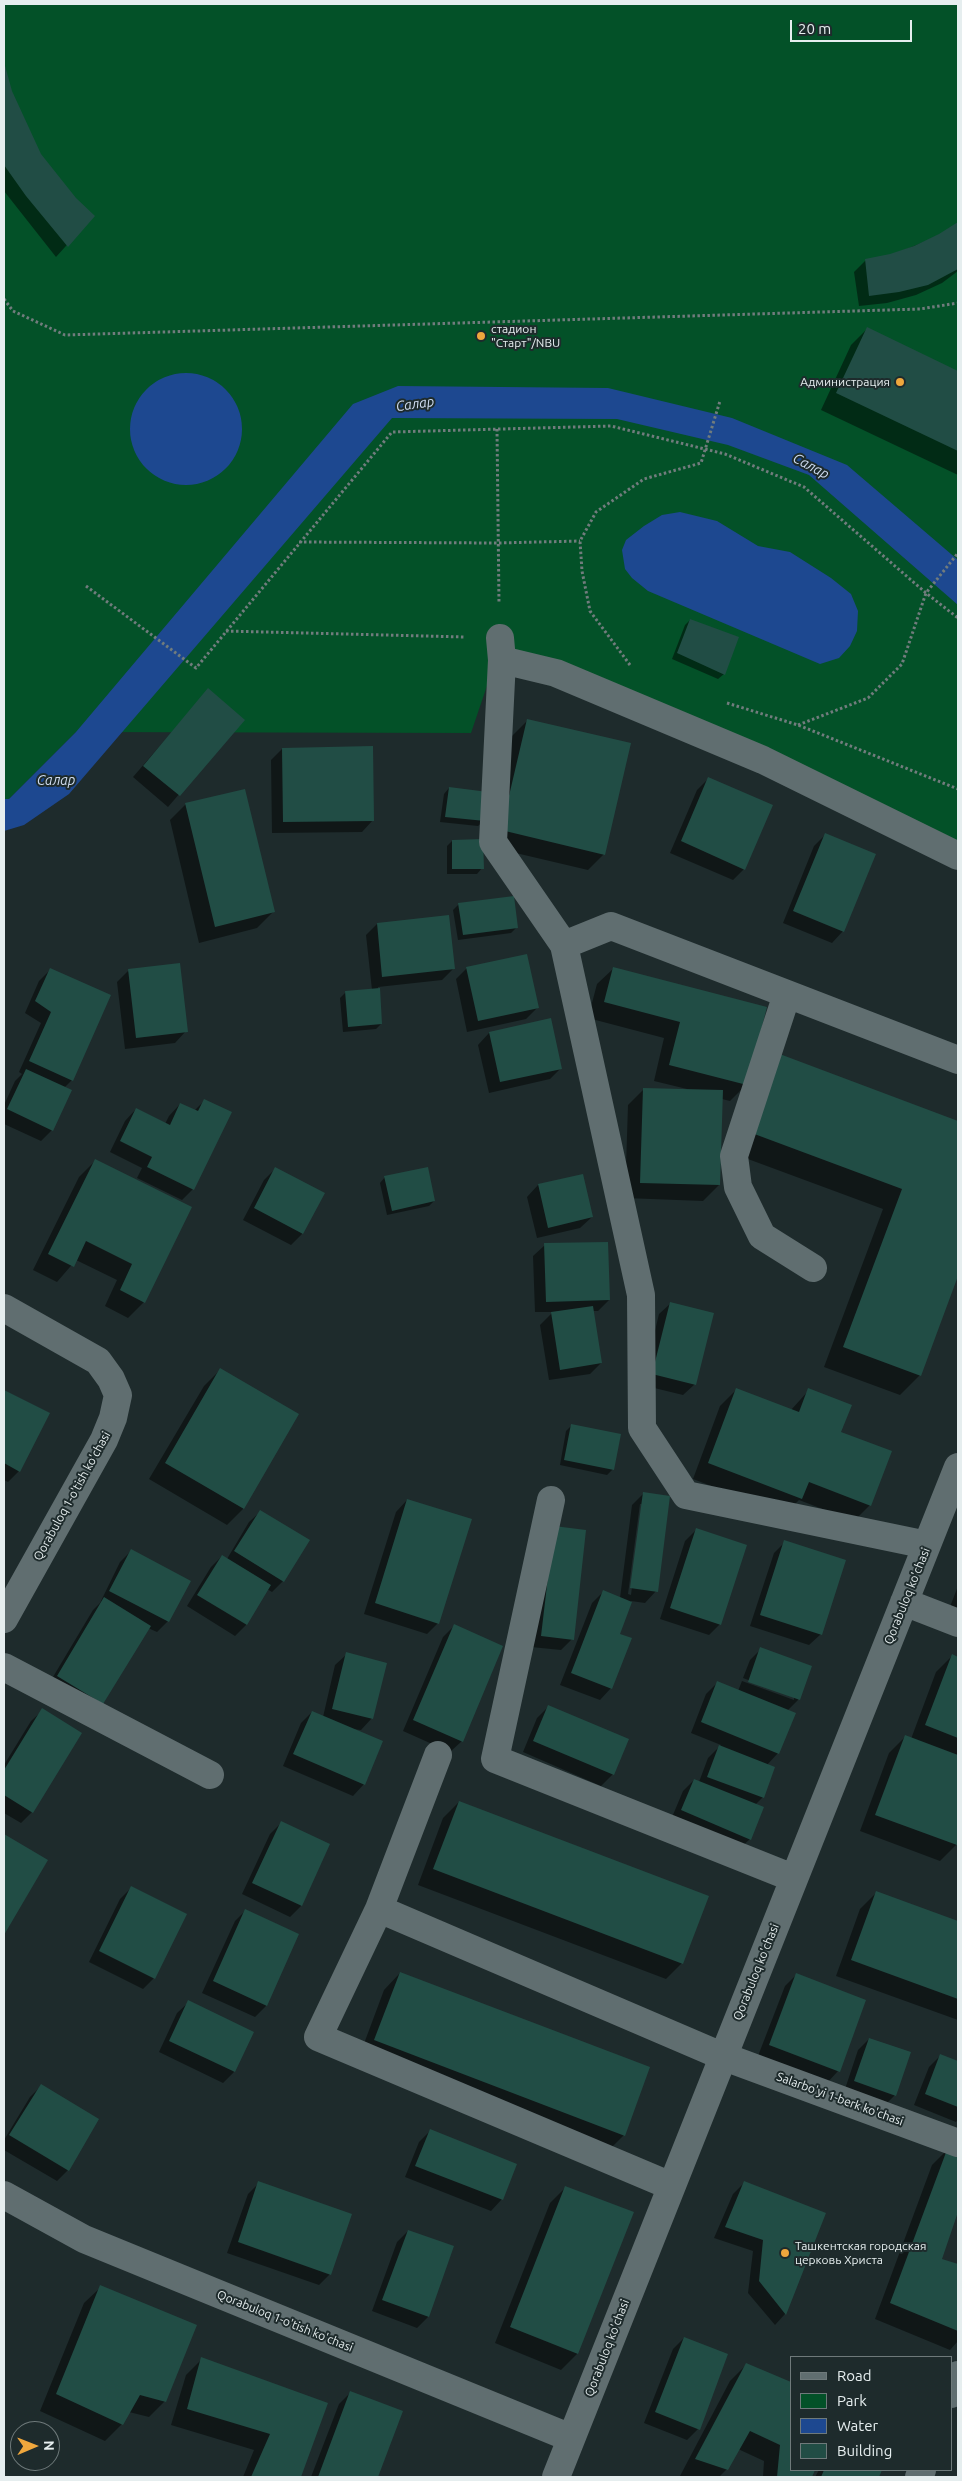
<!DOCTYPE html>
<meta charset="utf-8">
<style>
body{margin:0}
#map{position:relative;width:962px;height:2481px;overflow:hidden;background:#1e2b2c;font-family:Ubuntu,sans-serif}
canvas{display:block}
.frame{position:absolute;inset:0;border:5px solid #e6eeef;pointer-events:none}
.legend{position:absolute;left:790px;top:2356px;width:162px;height:115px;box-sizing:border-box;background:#1e2b2c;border:1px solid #6e797a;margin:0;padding:6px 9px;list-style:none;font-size:15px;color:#e6eeef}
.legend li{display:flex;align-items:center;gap:10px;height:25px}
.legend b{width:25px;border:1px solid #6e797a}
.north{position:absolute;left:10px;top:2421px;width:50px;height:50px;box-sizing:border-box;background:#1e2b2c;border:1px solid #6e797a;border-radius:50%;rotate:89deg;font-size:14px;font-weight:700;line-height:20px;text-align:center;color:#e6eeef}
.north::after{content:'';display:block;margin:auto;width:18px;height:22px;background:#efa73d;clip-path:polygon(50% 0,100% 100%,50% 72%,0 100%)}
.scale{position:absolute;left:790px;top:20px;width:122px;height:22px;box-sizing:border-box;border:2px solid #e6eeef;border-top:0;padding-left:6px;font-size:15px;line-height:18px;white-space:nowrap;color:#e6eeef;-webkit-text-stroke:4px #1e2b2c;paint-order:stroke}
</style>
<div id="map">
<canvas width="962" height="2481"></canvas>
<div class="frame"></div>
<ul class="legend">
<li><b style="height:6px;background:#606e70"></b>Road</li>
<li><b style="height:14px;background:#035128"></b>Park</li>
<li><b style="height:14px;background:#1d4890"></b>Water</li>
<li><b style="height:14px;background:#214d45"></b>Building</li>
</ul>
<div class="north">N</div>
<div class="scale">20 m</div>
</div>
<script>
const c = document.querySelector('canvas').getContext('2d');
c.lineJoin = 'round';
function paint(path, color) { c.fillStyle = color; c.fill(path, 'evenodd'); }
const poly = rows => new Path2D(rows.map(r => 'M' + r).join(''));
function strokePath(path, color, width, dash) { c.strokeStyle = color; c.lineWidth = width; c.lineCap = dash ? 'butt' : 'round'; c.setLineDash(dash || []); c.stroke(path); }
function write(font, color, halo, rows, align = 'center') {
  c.font = font + ' Ubuntu,sans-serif'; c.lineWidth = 4; c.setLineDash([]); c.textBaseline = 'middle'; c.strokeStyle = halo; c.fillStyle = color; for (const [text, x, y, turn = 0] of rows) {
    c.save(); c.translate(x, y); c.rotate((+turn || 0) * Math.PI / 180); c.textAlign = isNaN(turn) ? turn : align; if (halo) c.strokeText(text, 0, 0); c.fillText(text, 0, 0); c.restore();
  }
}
paint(poly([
 [4,4,958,4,958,850,718,737,493,668,471,733,76,732,9,799,4,799]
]), '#035128');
paint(poly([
 '130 429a56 56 0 1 1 112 0a56 56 0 1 1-112 0Z',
 [398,386,608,388,732,418,847,465,958,560,958,605,809,475,728,445,617,419,392,418,69,794,24,825,4,831,4,799,9,799,76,732,353,404],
 [680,512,717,521,758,546,790,552,831,578,851,594,858,611,857,631,850,646,839,658,820,664,648,591,632,578,625,569,622,550,626,540,644,526,662,515]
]), '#1d4890');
paint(poly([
 [4,64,11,91,40,155,75,199,93,216,56,257,4,191],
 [958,223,958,271,942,283,916,295,887,303,859,306,854,272,865,261,890,256,940,235],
 [867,329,958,372,958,475,821,410,851,345],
 [690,620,724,674,718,679,672,659,685,625],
 [208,690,243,720,168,807,133,777],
 [528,720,604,854,588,870,486,846,512,736],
 [282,749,373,820,362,832,272,833,271,760],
 [709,778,744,869,733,880,670,853,697,790],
 [449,788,484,821,478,826,440,822,444,794],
 [186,804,273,912,257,928,199,943,170,820],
 [825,835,843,931,832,943,783,923,814,846],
 [452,841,482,868,477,874,447,874,447,846],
 [459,904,517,927,511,933,458,940,453,910],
 [377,924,453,969,442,980,378,987,381,1024,376,1029,343,1032,340,998,346,992,372,990,366,935],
 [467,968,537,1008,526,1019,467,1032,456,979],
 [614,968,765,1008,746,1085,730,1101,722,1099,719,1185,703,1201,625,1198,628,1105,644,1089,687,1089,654,1081,664,1038,588,1018,597,984],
 [50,970,72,1080,64,1088,52,1130,41,1141,4,1124,4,1105,15,1081,22,1074,19,1072,41,1023,25,1013,39,981],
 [128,971,186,1031,175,1043,125,1049,117,982],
 [550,1020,561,1068,550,1079,489,1093,478,1045,489,1033],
 [778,1055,958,1123,958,1272,920,1375,900,1395,824,1367,883,1209,729,1152],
 [204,1101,193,1189,182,1200,137,1178,142,1168,110,1152,125,1121,136,1109,165,1124,169,1116,180,1104,194,1111],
 [95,1161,190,1208,144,1302,128,1318,105,1306,117,1280,76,1260,57,1282,33,1270,79,1177],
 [275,1169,323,1194,302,1234,291,1245,243,1220,264,1180],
 [582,1175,592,1217,580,1228,537,1238,527,1197,538,1185],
 [385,1177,434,1201,429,1206,387,1215,380,1183],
 [545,1245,609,1300,598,1311,593,1311,601,1363,590,1374,549,1380,540,1325,553,1312,535,1312,533,1256],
 [671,1303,695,1384,683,1395,642,1385,659,1314],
 [220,1370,297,1415,243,1509,227,1525,149,1479,204,1386],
 [736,1390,791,1410,809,1390,840,1432,870,1505,854,1521,799,1500,785,1514,693,1479,720,1406],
 [4,1392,48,1414,19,1471,8,1482,4,1480],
 [572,1425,613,1469,607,1475,560,1465,566,1431],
 [643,1494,656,1591,645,1603,631,1601,618,1634,611,1688,600,1700,560,1685,592,1603,603,1592,620,1598,632,1505],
 [640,1504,642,1504,631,1595,628,1594],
 [407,1500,438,1623,427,1634,364,1614,396,1512],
 [261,1511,283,1581,272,1592,267,1589,246,1625,235,1636,187,1606,211,1567,222,1556,227,1559,249,1522],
 [696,1530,720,1624,709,1635,660,1619,685,1541],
 [543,1539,572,1639,561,1650,531,1647],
 [785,1542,821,1634,809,1645,750,1626,774,1553],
 [131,1551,168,1621,157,1632,148,1628,102,1703,47,1687,93,1610,100,1603,120,1562],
 [958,1586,958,1631,943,1625],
 [454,1626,462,1741,450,1752,403,1731,443,1637],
 [761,1649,810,1667,798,1700,787,1711,778,1753,767,1765,763,1797,755,1805,750,1839,738,1850,670,1822,683,1791,694,1780,699,1782,708,1758,721,1745,691,1733,706,1694,718,1682,738,1691,742,1681,794,1700,794,1697,743,1678,750,1660],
 [347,1654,372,1718,361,1730,351,1729,364,1784,353,1796,283,1766,301,1723,312,1712,323,1717,335,1665],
 [952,1656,958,1658,958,1839,956,1845,940,1861,860,1831,889,1753,905,1737,911,1739,936,1672],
 [548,1707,613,1774,601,1786,523,1752,537,1718],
 [43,1710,32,1812,21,1823,4,1813,4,1765,31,1721],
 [459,1802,682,1963,666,1979,418,1885,443,1818],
 [281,1823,301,1906,290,1917,242,1894,270,1834],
 [4,1835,47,1861,4,1933],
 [131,1888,154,1978,143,1989,89,1962,120,1899],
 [876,1893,958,1922,958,2020,836,1976,860,1909],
 [246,1910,298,1934,266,2006,255,2017,202,1993,235,1921],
 [400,1973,624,2135,608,2151,359,2057,384,1990],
 [796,1975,838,2071,827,2083,758,2056,785,1986],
 [189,2002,234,2072,223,2083,159,2052,177,2013],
 [869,2039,895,2095,884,2106,844,2092,858,2050],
 [940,2056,958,2063,958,2119,956,2122,914,2105,929,2067],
 [41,2086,68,2170,57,2181,4,2150,4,2140,30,2097],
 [430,2131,502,2199,491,2211,405,2177,419,2142],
 [948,2149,958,2153,958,2209,940,2260,958,2266,958,2341,950,2350,875,2319,932,2165],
 [259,2183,330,2274,319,2285,227,2253,248,2194],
 [744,2183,824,2214,785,2314,775,2325,748,2293,753,2251,714,2238,733,2194],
 [566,2187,632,2213,577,2354,561,2370,495,2343,550,2203],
 [408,2231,453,2247,428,2317,417,2328,372,2311,397,2242],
 [101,2287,165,2401,149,2417,129,2412,122,2424,105,2441,40,2411,84,2303],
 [684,2338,698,2429,687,2440,644,2423,673,2349],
 [202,2359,326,2404,300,2477,243,2477,254,2450,171,2425,186,2375],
 [746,2365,791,2470,813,2470,810,2477,763,2477,764,2461,738,2449,727,2469,719,2477,680,2476,730,2381],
 [350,2393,401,2412,377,2477,311,2477,339,2404],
 [819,2470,881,2470,877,2477,815,2477]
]), '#0007');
paint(poly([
 [4,62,12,91,41,154,76,198,95,216,68,247,26,196,4,165],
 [958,222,958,269,928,285,899,292,869,296,865,259,890,254,914,246,939,234],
 [867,327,958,371,958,451,836,393],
 [690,619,739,637,725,675,677,653],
 [208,688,245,720,180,796,143,766],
 [527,719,631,743,605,855,501,830],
 [373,746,374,821,283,822,282,748],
 [708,777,773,805,745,870,681,841],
 [449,787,488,792,485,821,445,817],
 [245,789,275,912,215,927,185,803],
 [825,833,876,854,844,932,793,911],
 [483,839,484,869,452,869,452,840],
 [514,896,518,928,463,935,458,903],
 [449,915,455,969,382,977,377,923],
 [527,954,539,1008,478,1021,466,967],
 [180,963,188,1032,136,1038,128,969],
 [613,967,767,1007,747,1085,669,1065,680,1022,604,1002],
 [50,968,111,995,73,1081,29,1061,51,1012,35,1001],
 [380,988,382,1024,348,1027,345,991],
 [551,1018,562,1069,500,1082,489,1032],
 [777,1053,958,1121,958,1276,921,1376,843,1347,902,1189,749,1132],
 [26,1069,72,1090,53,1131,7,1109],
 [643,1088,723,1090,720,1185,640,1183],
 [204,1099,232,1112,194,1190,147,1167,152,1157,120,1141,136,1108,170,1125,180,1103,198,1111],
 [95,1159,192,1207,145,1303,120,1290,132,1264,86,1241,74,1267,48,1254],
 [275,1167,325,1193,303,1234,254,1208],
 [428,1167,435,1201,392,1211,384,1176],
 [583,1174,593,1217,548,1228,538,1184],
 [608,1242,610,1300,546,1302,544,1243],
 [670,1302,714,1313,696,1385,652,1374],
 [593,1306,602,1363,560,1370,551,1312],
 [220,1368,299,1414,244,1509,165,1463],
 [736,1388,799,1412,808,1388,852,1405,841,1432,892,1451,871,1506,809,1482,802,1499,708,1463],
 [4,1390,50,1413,20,1472,4,1463],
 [571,1424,621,1434,614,1470,564,1460],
 [643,1492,670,1496,658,1592,630,1588],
 [407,1499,472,1519,439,1624,375,1603],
 [260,1510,310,1540,284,1582,234,1551],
 [554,1526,586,1530,574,1640,541,1636],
 [696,1528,747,1545,721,1625,670,1608],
 [784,1540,846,1560,822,1635,760,1615],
 [131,1549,191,1581,169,1622,109,1591],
 [222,1555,271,1585,247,1625,197,1595],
 [603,1590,632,1602,620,1634,632,1638,612,1689,571,1673],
 [104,1597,151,1626,103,1704,57,1676],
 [454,1624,503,1646,463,1742,413,1720],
 [760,1647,812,1666,800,1700,748,1682],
 [346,1652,387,1663,373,1719,332,1709],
 [952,1654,958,1657,958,1738,925,1725],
 [717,1681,796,1713,779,1754,701,1722],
 [548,1705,629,1739,614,1775,533,1741],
 [42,1708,82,1733,33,1813,4,1795,4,1770],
 [312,1711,383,1741,365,1785,293,1754],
 [905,1735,958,1755,957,1845,875,1815],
 [719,1745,775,1767,764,1798,707,1777],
 [694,1779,764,1807,751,1840,681,1810],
 [459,1801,709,1896,683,1964,433,1869],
 [281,1821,330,1844,302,1906,252,1883],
 [4,1834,48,1860,4,1935],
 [131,1886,187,1914,155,1979,99,1951],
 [876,1891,958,1921,958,1999,851,1960],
 [245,1909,299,1934,267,2006,213,1981],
 [400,1972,650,2067,625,2136,374,2040],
 [796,1973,866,2000,840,2072,769,2045],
 [188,2000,254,2032,235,2072,169,2041],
 [869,2038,911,2052,896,2096,854,2081],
 [940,2054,958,2061,958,2107,925,2094],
 [41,2084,99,2119,69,2171,9,2135],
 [430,2129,517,2164,503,2200,415,2166],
 [948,2147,958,2151,958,2212,942,2259,958,2264,958,2331,890,2303],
 [258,2181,352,2214,331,2275,238,2242],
 [744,2181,826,2213,786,2315,759,2281,763,2240,725,2227],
 [565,2186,634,2212,578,2354,510,2327],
 [408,2230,454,2246,429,2317,382,2300],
 [100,2285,197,2325,166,2402,140,2395,123,2425,56,2394],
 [684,2337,728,2354,700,2430,655,2412],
 [201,2357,328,2403,301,2477,251,2477,270,2434,187,2409],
 [746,2363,791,2382,791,2470,815,2470,812,2477,777,2477,780,2445,750,2431,728,2470,695,2459],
 [350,2391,403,2411,378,2477,318,2477],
 [824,2470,882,2470,879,2477,821,2477]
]), '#214d45');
strokePath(poly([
 [4,299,13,311,65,335,920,309,958,303],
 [497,429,499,604],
 [299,542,497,543,580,541],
 [86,586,196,668,392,432,611,426,725,454,804,487,926,593,958,618],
 [226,631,464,637],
 [630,665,590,611,582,571,580,541,596,512,644,479,701,463,720,401],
 [727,703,798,725,958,789],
 [798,725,868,698,902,664,926,593,958,553]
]), '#717c7d', 3, [2.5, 2.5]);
strokePath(poly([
 [500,638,502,660,493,842,564,945,641,1295,642,1428,686,1495,927,1545],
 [502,660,556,673,763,760,958,856],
 [564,945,611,926,958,1060],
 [787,994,734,1156,738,1187,762,1236,813,1268],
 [4,1308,98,1361,111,1379,118,1395,113,1418,104,1440,4,1619],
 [551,1500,495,1759,793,1878],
 [904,1602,958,1623],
 [4,1667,210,1775],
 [379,1909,438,1755],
 [671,2186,318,2037,379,1909,722,2056,958,2143],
 [4,2195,84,2239,571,2438],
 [951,2394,958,2375],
 [556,2477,958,1467],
 [919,2477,922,2470]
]), '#606e70', 28);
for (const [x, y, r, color] of [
 [481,336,5,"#efa73d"],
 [900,382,5,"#efa73d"],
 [785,2253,5,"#efa73d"]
]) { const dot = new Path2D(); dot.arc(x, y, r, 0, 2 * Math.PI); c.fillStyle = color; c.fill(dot); strokePath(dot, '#1e2b2c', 2); }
write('12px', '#e6eeef', '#1e2b2c', [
 ["стадион",491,329],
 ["\"Старт\"/NBU",491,343],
 ["Администрация",890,382,"right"],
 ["Ташкентская городская",795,2246],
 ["церковь Христа",795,2260]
], 'left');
write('12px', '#e6eeef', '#1e2b2c', [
 ["Qorabuloq 1-o'tish ko'chasi",72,1496,-61],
 ["Qorabuloq ko'chasi",907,1596,-68],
 ["Qorabuloq ko'chasi",756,1972,-68],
 ["Salarbo'yi 1-berk ko'chasi",840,2099,20],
 ["Qorabuloq 1-o'tish ko'chasi",285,2321,22],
 ["Qorabuloq ko'chasi",607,2348,-69]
]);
write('italic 14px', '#cfdcf0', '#1e2b2c', [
 ["Салар",415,404,-8],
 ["Салар",811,466,28],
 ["Салар",56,780]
]);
</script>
